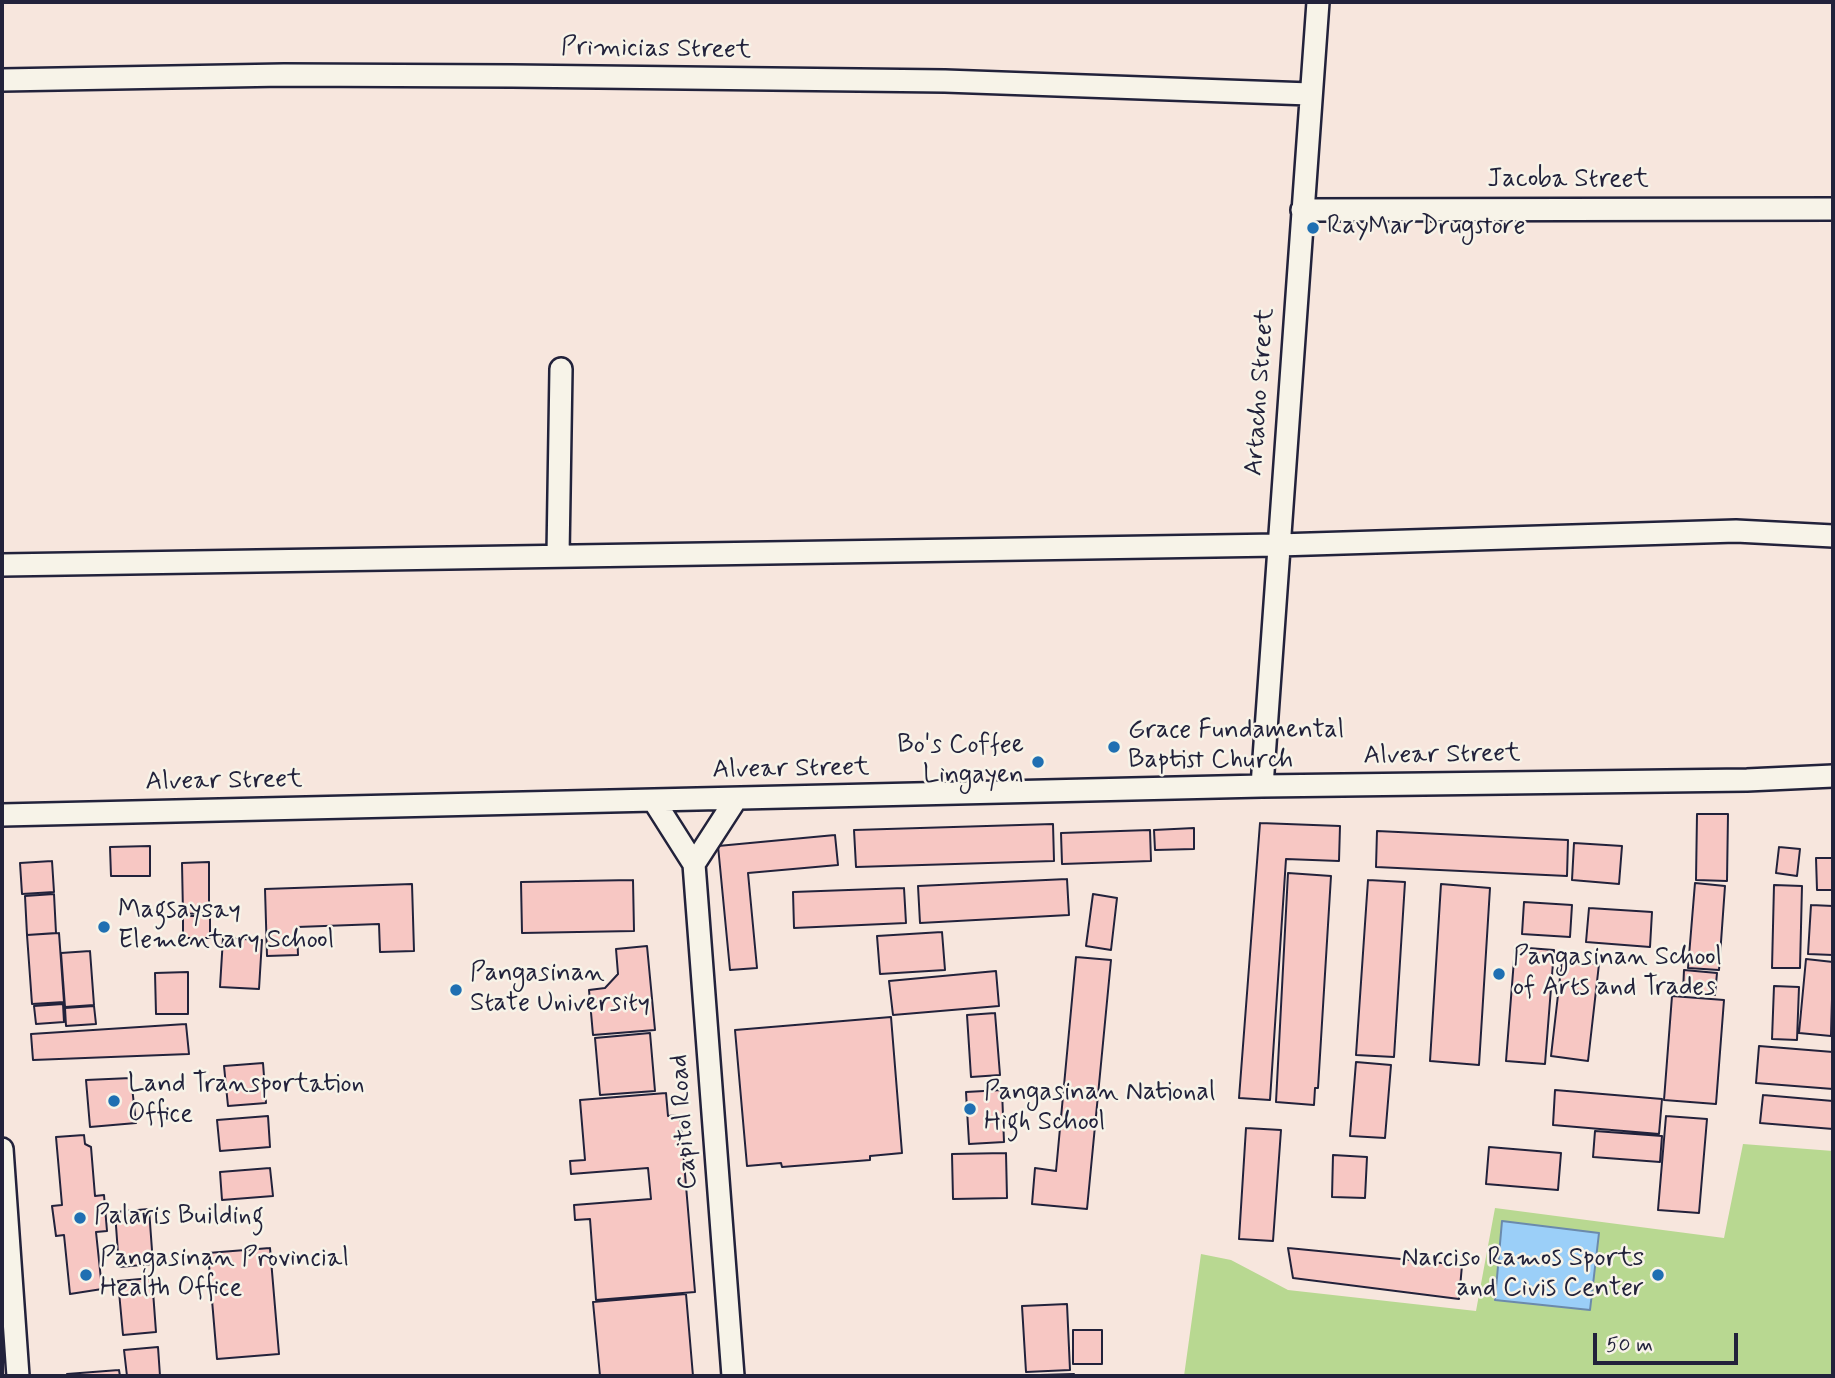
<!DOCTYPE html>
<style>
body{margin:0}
#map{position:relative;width:1835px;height:1378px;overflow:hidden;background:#f7e6dd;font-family:Mynerve,sans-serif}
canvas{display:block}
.frame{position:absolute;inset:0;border:4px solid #22223b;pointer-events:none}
.scale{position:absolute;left:1593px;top:1333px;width:145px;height:32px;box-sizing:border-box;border:4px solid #22223b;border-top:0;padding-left:9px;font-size:21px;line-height:24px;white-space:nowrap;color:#22223b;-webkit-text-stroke:5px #f7f3e8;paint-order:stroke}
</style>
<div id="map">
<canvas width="1835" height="1378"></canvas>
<div class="frame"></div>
<div class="scale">50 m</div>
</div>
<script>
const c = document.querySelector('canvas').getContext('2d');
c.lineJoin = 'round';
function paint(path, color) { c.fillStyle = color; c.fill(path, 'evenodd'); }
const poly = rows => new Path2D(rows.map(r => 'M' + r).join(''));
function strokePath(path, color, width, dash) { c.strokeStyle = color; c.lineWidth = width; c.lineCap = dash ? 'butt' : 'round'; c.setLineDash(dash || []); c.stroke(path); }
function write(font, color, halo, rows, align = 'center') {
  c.font = font + ' Mynerve,sans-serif'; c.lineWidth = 5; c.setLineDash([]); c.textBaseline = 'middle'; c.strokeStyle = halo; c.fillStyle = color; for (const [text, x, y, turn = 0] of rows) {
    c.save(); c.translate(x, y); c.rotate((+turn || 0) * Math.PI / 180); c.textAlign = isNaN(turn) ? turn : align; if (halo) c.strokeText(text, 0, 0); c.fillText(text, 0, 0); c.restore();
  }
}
paint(poly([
 [1743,1144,1833,1151,1833,1376,1184,1376,1201,1254,1231,1260,1288,1290,1476,1311,1495,1208,1724,1238]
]), '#b8d891');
const water = poly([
 [1502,1221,1599,1233,1590,1310,1495,1300,1502,1221]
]);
paint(water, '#9bcff8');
strokePath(water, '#6b8aac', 2);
const building = poly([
 [1697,814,1728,814,1727,881,1696,880,1697,814],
 [1260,823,1340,826,1339,861,1286,859,1270,1100,1239,1098,1260,823],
 [1053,824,1054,861,856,867,854,830,1053,824],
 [1194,828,1194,849,1155,850,1154,830,1194,828],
 [1150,830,1151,861,1062,864,1061,833,1150,830],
 [1377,831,1568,840,1567,876,1376,867,1377,831],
 [835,835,838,865,748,873,757,968,730,970,718,846,835,835],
 [1574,843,1622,846,1619,884,1572,880,1574,843],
 [150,846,150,876,111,876,110,847,150,846],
 [1779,847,1800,849,1797,876,1776,873,1779,847],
 [1816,858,1833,858,1833,890,1817,890,1816,858],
 [52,861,54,892,22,894,20,863,52,861],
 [209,862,209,913,183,914,182,863,209,862],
 [1288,873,1331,876,1318,1088,1315,1088,1314,1105,1276,1102,1288,873],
 [1067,879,1069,915,920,923,918,886,1067,879],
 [633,880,634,931,522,933,521,882,633,880],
 [1368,880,1405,882,1394,1057,1356,1055,1368,880],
 [1695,883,1725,886,1719,970,1688,968,1695,883],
 [412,884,414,951,380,952,379,924,297,927,298,955,267,956,265,889,412,884],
 [1441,884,1490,888,1479,1065,1430,1061,1441,884],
 [1774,885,1802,886,1800,968,1772,968,1774,885],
 [904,888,906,923,794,928,793,892,904,888],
 [54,894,56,933,27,935,25,896,54,894],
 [1093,894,1117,898,1111,950,1086,946,1093,894],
 [1524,902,1572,905,1570,937,1522,934,1524,902],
 [1811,905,1833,906,1833,955,1808,954,1811,905],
 [1589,908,1652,912,1650,947,1586,942,1589,908],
 [183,916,210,916,210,938,183,938,183,916],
 [942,932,945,970,880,974,877,936,942,932],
 [59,933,64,1002,32,1004,27,935,59,933],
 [223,938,262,940,259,989,220,987,223,938],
 [647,946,655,1030,593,1035,589,990,605,988,618,974,616,949,647,946],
 [1515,947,1554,950,1545,1064,1506,1061,1515,947],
 [90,951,94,1005,65,1007,61,953,90,951],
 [1076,957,1111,960,1087,1209,1032,1204,1035,1168,1056,1171,1076,957],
 [1806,959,1833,962,1831,1036,1799,1033,1806,959],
 [1562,960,1599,964,1588,1061,1551,1056,1562,960],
 [1684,970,1717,973,1715,995,1683,992,1684,970],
 [996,971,999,1006,893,1015,889,981,996,971],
 [188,972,188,1014,156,1014,155,973,188,972],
 [1774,986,1799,987,1797,1040,1772,1039,1774,986],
 [1672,996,1724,1000,1716,1104,1664,1100,1672,996],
 [63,1004,64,1022,36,1024,34,1006,63,1004],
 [94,1006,96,1024,66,1026,65,1008,94,1006],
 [995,1013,1000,1075,971,1077,967,1015,995,1013],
 [891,1017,902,1153,870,1156,870,1160,782,1167,781,1163,747,1166,735,1030,891,1017],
 [186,1024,189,1054,33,1060,31,1034,186,1024],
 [650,1033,655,1091,600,1095,595,1038,650,1033],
 [1759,1046,1833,1052,1833,1089,1756,1083,1759,1046],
 [1356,1062,1391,1065,1385,1138,1350,1136,1356,1062],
 [263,1063,266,1103,228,1106,224,1066,263,1063],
 [131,1078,136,1123,90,1127,86,1080,131,1078],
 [1002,1090,1004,1142,969,1144,966,1092,1002,1090],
 [1555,1090,1662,1099,1659,1134,1553,1125,1555,1090],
 [666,1093,668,1116,680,1115,695,1292,596,1300,590,1219,575,1220,574,1205,651,1199,648,1168,571,1174,570,1161,585,1160,580,1100,666,1093],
 [1763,1095,1833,1101,1833,1129,1760,1123,1763,1095],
 [268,1116,270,1147,220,1151,217,1120,268,1116],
 [1666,1116,1707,1119,1699,1213,1658,1210,1666,1116],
 [1246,1128,1281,1130,1273,1241,1239,1239,1246,1128],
 [1595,1131,1662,1136,1660,1162,1593,1157,1595,1131],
 [84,1135,85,1144,91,1147,95,1196,104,1195,107,1231,96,1232,102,1289,70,1294,64,1235,56,1236,52,1206,62,1205,56,1137,84,1135],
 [1489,1147,1561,1153,1558,1190,1486,1184,1489,1147],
 [1006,1153,1007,1198,953,1199,952,1154,1006,1153],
 [1333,1155,1367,1157,1365,1198,1332,1197,1333,1155],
 [270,1168,273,1196,222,1200,220,1172,270,1168],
 [149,1209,153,1264,119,1267,115,1212,149,1209],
 [270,1248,279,1354,217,1359,208,1253,270,1248],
 [1288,1248,1462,1265,1459,1299,1293,1278,1288,1248],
 [152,1278,156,1332,123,1335,118,1281,152,1278],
 [686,1294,693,1376,600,1376,593,1302,686,1294],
 [1067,1304,1070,1370,1026,1372,1022,1306,1067,1304],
 [1073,1330,1102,1330,1102,1364,1073,1364,1073,1330],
 [158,1347,160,1376,127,1376,124,1350,158,1347],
 [119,1370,120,1376,67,1376,67,1374,119,1370],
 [1074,1374,1074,1376,1040,1376,1040,1375,1074,1374]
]);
paint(building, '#f7c7c3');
strokePath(building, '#22223b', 2);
const minor = poly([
 [2,80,284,75,512,76,945,81,1310,94],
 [1302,210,1833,209],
 [558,555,561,369],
 [2,565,1278,545,1736,531,1833,536],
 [1262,786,1318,2],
 [654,801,694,864,733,1376],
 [2,815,1262,786,1747,780,1833,776],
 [694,864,736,799],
 [2,1149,18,1376]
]);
strokePath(minor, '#22223b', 26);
strokePath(minor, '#f7f3e8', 21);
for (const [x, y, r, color] of [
 [1313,228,7,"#1f6fb2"],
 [1114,747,7,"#1f6fb2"],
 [1038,762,7,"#1f6fb2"],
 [104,927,7,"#1f6fb2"],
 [1499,974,7,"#1f6fb2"],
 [456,990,7,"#1f6fb2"],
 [114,1101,7,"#1f6fb2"],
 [970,1109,7,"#1f6fb2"],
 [80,1218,7,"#1f6fb2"],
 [86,1275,7,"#1f6fb2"],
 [1658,1275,7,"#1f6fb2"]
]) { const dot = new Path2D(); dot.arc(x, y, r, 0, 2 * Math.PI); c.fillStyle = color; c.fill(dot); strokePath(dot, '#f7f3e8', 2.5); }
write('26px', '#22223b', '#f7f3e8', [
 ["Primicias Street",656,50,1],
 ["Jacoba Street",1568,181],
 ["Artacho Street",1261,392,-86],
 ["Alvear Street",1442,756,-1],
 ["Alvear Street",791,770,-1],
 ["Alvear Street",224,782,-1],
 ["Capitol Road",685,1122,-94]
]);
write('26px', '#22223b', '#f7f3e8', [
 ["RayMar Drugstore",1327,228],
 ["Grace Fundamental",1128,732],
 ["Baptist Church",1128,762],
 ["Bo's Coffee",1024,747,"right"],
 ["Lingayen",1024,777,"right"],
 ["Magsaysay",118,912],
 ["Elementary School",118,942],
 ["Pangasinan School",1513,959],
 ["of Arts and Trades",1513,989],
 ["Pangasinan",470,975],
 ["State University",470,1005],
 ["Land Transportation",128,1086],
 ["Office",128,1116],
 ["Pangasinan National",984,1094],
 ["High School",984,1124],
 ["Palaris Building",94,1218],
 ["Pangasinan Provincial",100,1260],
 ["Health Office",100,1290],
 ["Narciso Ramos Sports",1644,1260,"right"],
 ["and Civis Center",1644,1290,"right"]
], 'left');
</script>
